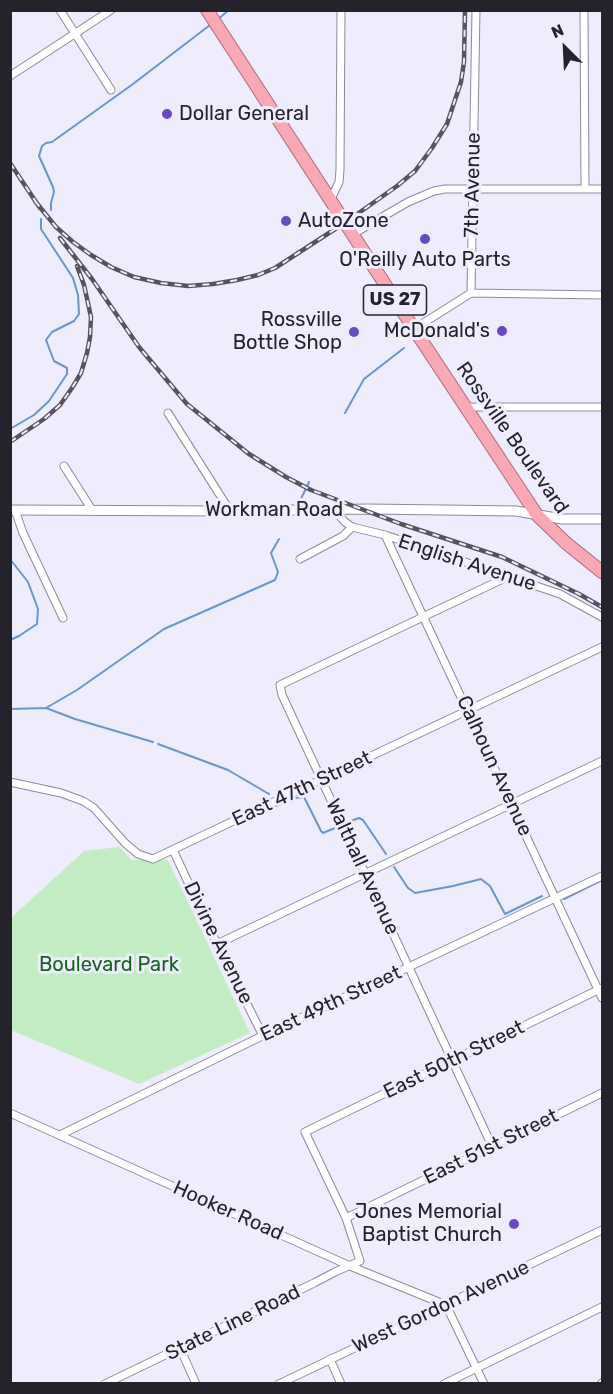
<!DOCTYPE html>
<style>
body{margin:0}
#map{position:relative;width:613px;height:1394px;overflow:hidden;background:#eeecfd;font-family:Rubik,sans-serif}
canvas{display:block}
.frame{position:absolute;inset:0;border:12px solid #24232b;pointer-events:none}
.north{position:absolute;left:535px;top:18px;width:60px;height:60px;-webkit-text-stroke:4px #eeecfd;paint-order:stroke;rotate:336deg;font-size:16px;font-weight:700;line-height:24px;text-align:center;color:#24232b}
.north::after{content:'';display:block;margin:auto;width:21px;height:27px;background:#24232b;clip-path:polygon(50% 0,100% 100%,50% 72%,0 100%)}
</style>
<div id="map">
<canvas width="613" height="1394"></canvas>
<div class="frame"></div>
<div class="north">N</div>
</div>
<script>
const c = document.querySelector('canvas').getContext('2d');
c.lineJoin = 'round';
function paint(path, color) { c.fillStyle = color; c.fill(path, 'evenodd'); }
const poly = rows => new Path2D(rows.map(r => 'M' + r).join(''));
function strokePath(path, color, width, dash) { c.strokeStyle = color; c.lineWidth = width; c.lineCap = dash ? 'butt' : 'round'; c.setLineDash(dash || []); c.stroke(path); }
function write(font, color, halo, rows, align = 'center') {
  c.font = font + ' Rubik,sans-serif'; c.lineWidth = 6; c.setLineDash([]); c.textBaseline = 'middle'; c.strokeStyle = halo; c.fillStyle = color; for (const [text, x, y, turn = 0] of rows) {
    c.save(); c.translate(x, y); c.rotate((+turn || 0) * Math.PI / 180); c.textAlign = isNaN(turn) ? turn : align; if (halo) c.strokeText(text, 0, 0); c.fillText(text, 0, 0); c.restore();
  }
}
paint(poly([
 [119,847,132,860,168,860,250,1033,139,1084,11,1030,11,918,84,851]
]), '#c2ecc2');
strokePath(poly([
 [217,20,229,10],
 [51,210,51,203,54,192,53,187,39,156,42,146,46,143,52,142,133,84,210,25],
 [345,413,364,379,404,348],
 [10,429,34,415,49,401,67,374,67,368,54,361,46,340,52,332,74,321,79,314,78,295,73,278,41,229,41,219],
 [299,503,309,482],
 [10,559,28,582,38,609,37,624,19,636,10,640],
 [46,708,77,690,164,629,275,580,278,572,271,553,279,539],
 [10,709,46,708,75,719,153,742],
 [158,744,228,770,269,794],
 [276,806,295,798,304,797,321,831,323,833,335,828],
 [348,822,359,818,363,820,386,854],
 [394,867,408,888,415,893,453,886,481,879,490,886,505,914,542,896],
 [564,899,602,880]
]), '#6896ce', 2);
const minor = poly([
 [60,10,111,90],
 [584,10,585,189],
 [10,76,111,10],
 [331,199,339,182,340,170,341,10],
 [353,234,408,202,434,191,445,189,602,189],
 [471,293,602,295],
 [414,329,471,293,476,10],
 [466,407,602,407],
 [168,413,230,511],
 [64,466,92,510],
 [15,510,23,533,63,618],
 [334,510,345,522,352,527,385,535,560,594,602,617],
 [385,535,602,998],
 [300,559,343,536,352,527],
 [10,782,61,793,83,801,94,808,125,843,138,854,153,859,602,647],
 [173,850,217,944,263,1036],
 [217,944,602,761],
 [10,1113,350,1266,446,1305,484,1384],
 [60,1135,258,1038,602,876],
 [492,1146,282,695,280,685,509,576],
 [346,1218,602,1093],
 [180,1348,196,1384],
 [330,1359,341,1384],
 [105,1384,314,1283,335,1272,360,1261,346,1218,305,1132,602,988],
 [279,1384,602,1230],
 [444,1384,602,1307],
 [601,1384,602,1383]
]);
const tertiary = poly([
 [10,510,230,511,368,509,516,511,562,519,602,519]
]);
const trunk = poly([
 [207,10,414,329,537,515,566,543,602,572]
]);
strokePath(minor, '#8b899c', 9);
strokePath(tertiary, '#8b899c', 11);
strokePath(trunk, '#ae6a7a', 14);
strokePath(minor, '#fff', 7);
strokePath(tertiary, '#fff', 9);
strokePath(trunk, '#faa7b6', 12);
const rail = poly([
 [10,163,40,208],
 [35,201,56,227,73,242,91,255,111,267,134,277,161,283,188,286,213,284,237,280,258,275,275,268,346,222,397,186,415,171,432,148,447,124,461,82,464,62,465,10],
 [60,238,92,279,139,347,187,404,249,454,286,477,311,490,401,524,502,557,579,594,602,607],
 [10,442,44,419,60,405,72,388,81,373,87,353,90,337,91,317,84,285,77,266]
]);
strokePath(rail, '#55545e', 4.5);
strokePath(rail, '#eeecfd', 2, [7]);
for (const [x, y, r, color] of [
 [167,114,6,"#6749c2"],
 [286,221,6,"#6749c2"],
 [425,239,6,"#6749c2"],
 [502,331,6,"#6749c2"],
 [354,332,6,"#6749c2"],
 [514,1224,6,"#6749c2"]
]) { const dot = new Path2D(); dot.arc(x, y, r, 0, 2 * Math.PI); c.fillStyle = color; c.fill(dot); strokePath(dot, '#eeecfd', 2); }
for (const [x, y, w] of [
 [395,300,63]
]) { const box = new Path2D(); box.roundRect(x - w / 2, y - 15, w, 30, 4.5); c.fillStyle = '#eeecfd'; c.fill(box); strokePath(box, '#24232b', 1.5); }
write('bold 18px', '#24232b', null, [
 ["US 27",395,300]
]);
write('20px', '#24232b', '#eeecfd', [
 ["Dollar General",179,114,"left"],
 ["AutoZone",298,221,"left"],
 ["O'Reilly Auto Parts",425,260,"center"],
 ["Rossville",342,320],
 ["Bottle Shop",342,343],
 ["McDonald's",490,331],
 ["Jones Memorial",502,1212],
 ["Baptist Church",502,1235]
], 'right');
write('20px', '#24232b', '#eeecfd', [
 ["7th Avenue",473,185,-89],
 ["Rossville Boulevard",512,438,55],
 ["Workman Road",274,510],
 ["English Avenue",467,563,18],
 ["Calhoun Avenue",494,766,65],
 ["East 47th Street",302,789,-25],
 ["Walthall Avenue",362,867,65],
 ["Divine Avenue",218,943,64],
 ["East 49th Street",331,1004,-25],
 ["East 50th Street",454,1060,-26],
 ["East 51st Street",491,1147,-26],
 ["Hooker Road",228,1211,24],
 ["West Gordon Avenue",441,1307,-25],
 ["State Line Road",233,1323,-26]
]);
write('20px', '#15651f', '#eeecfd', [
 ["Boulevard Park",109,965]
]);
</script>
